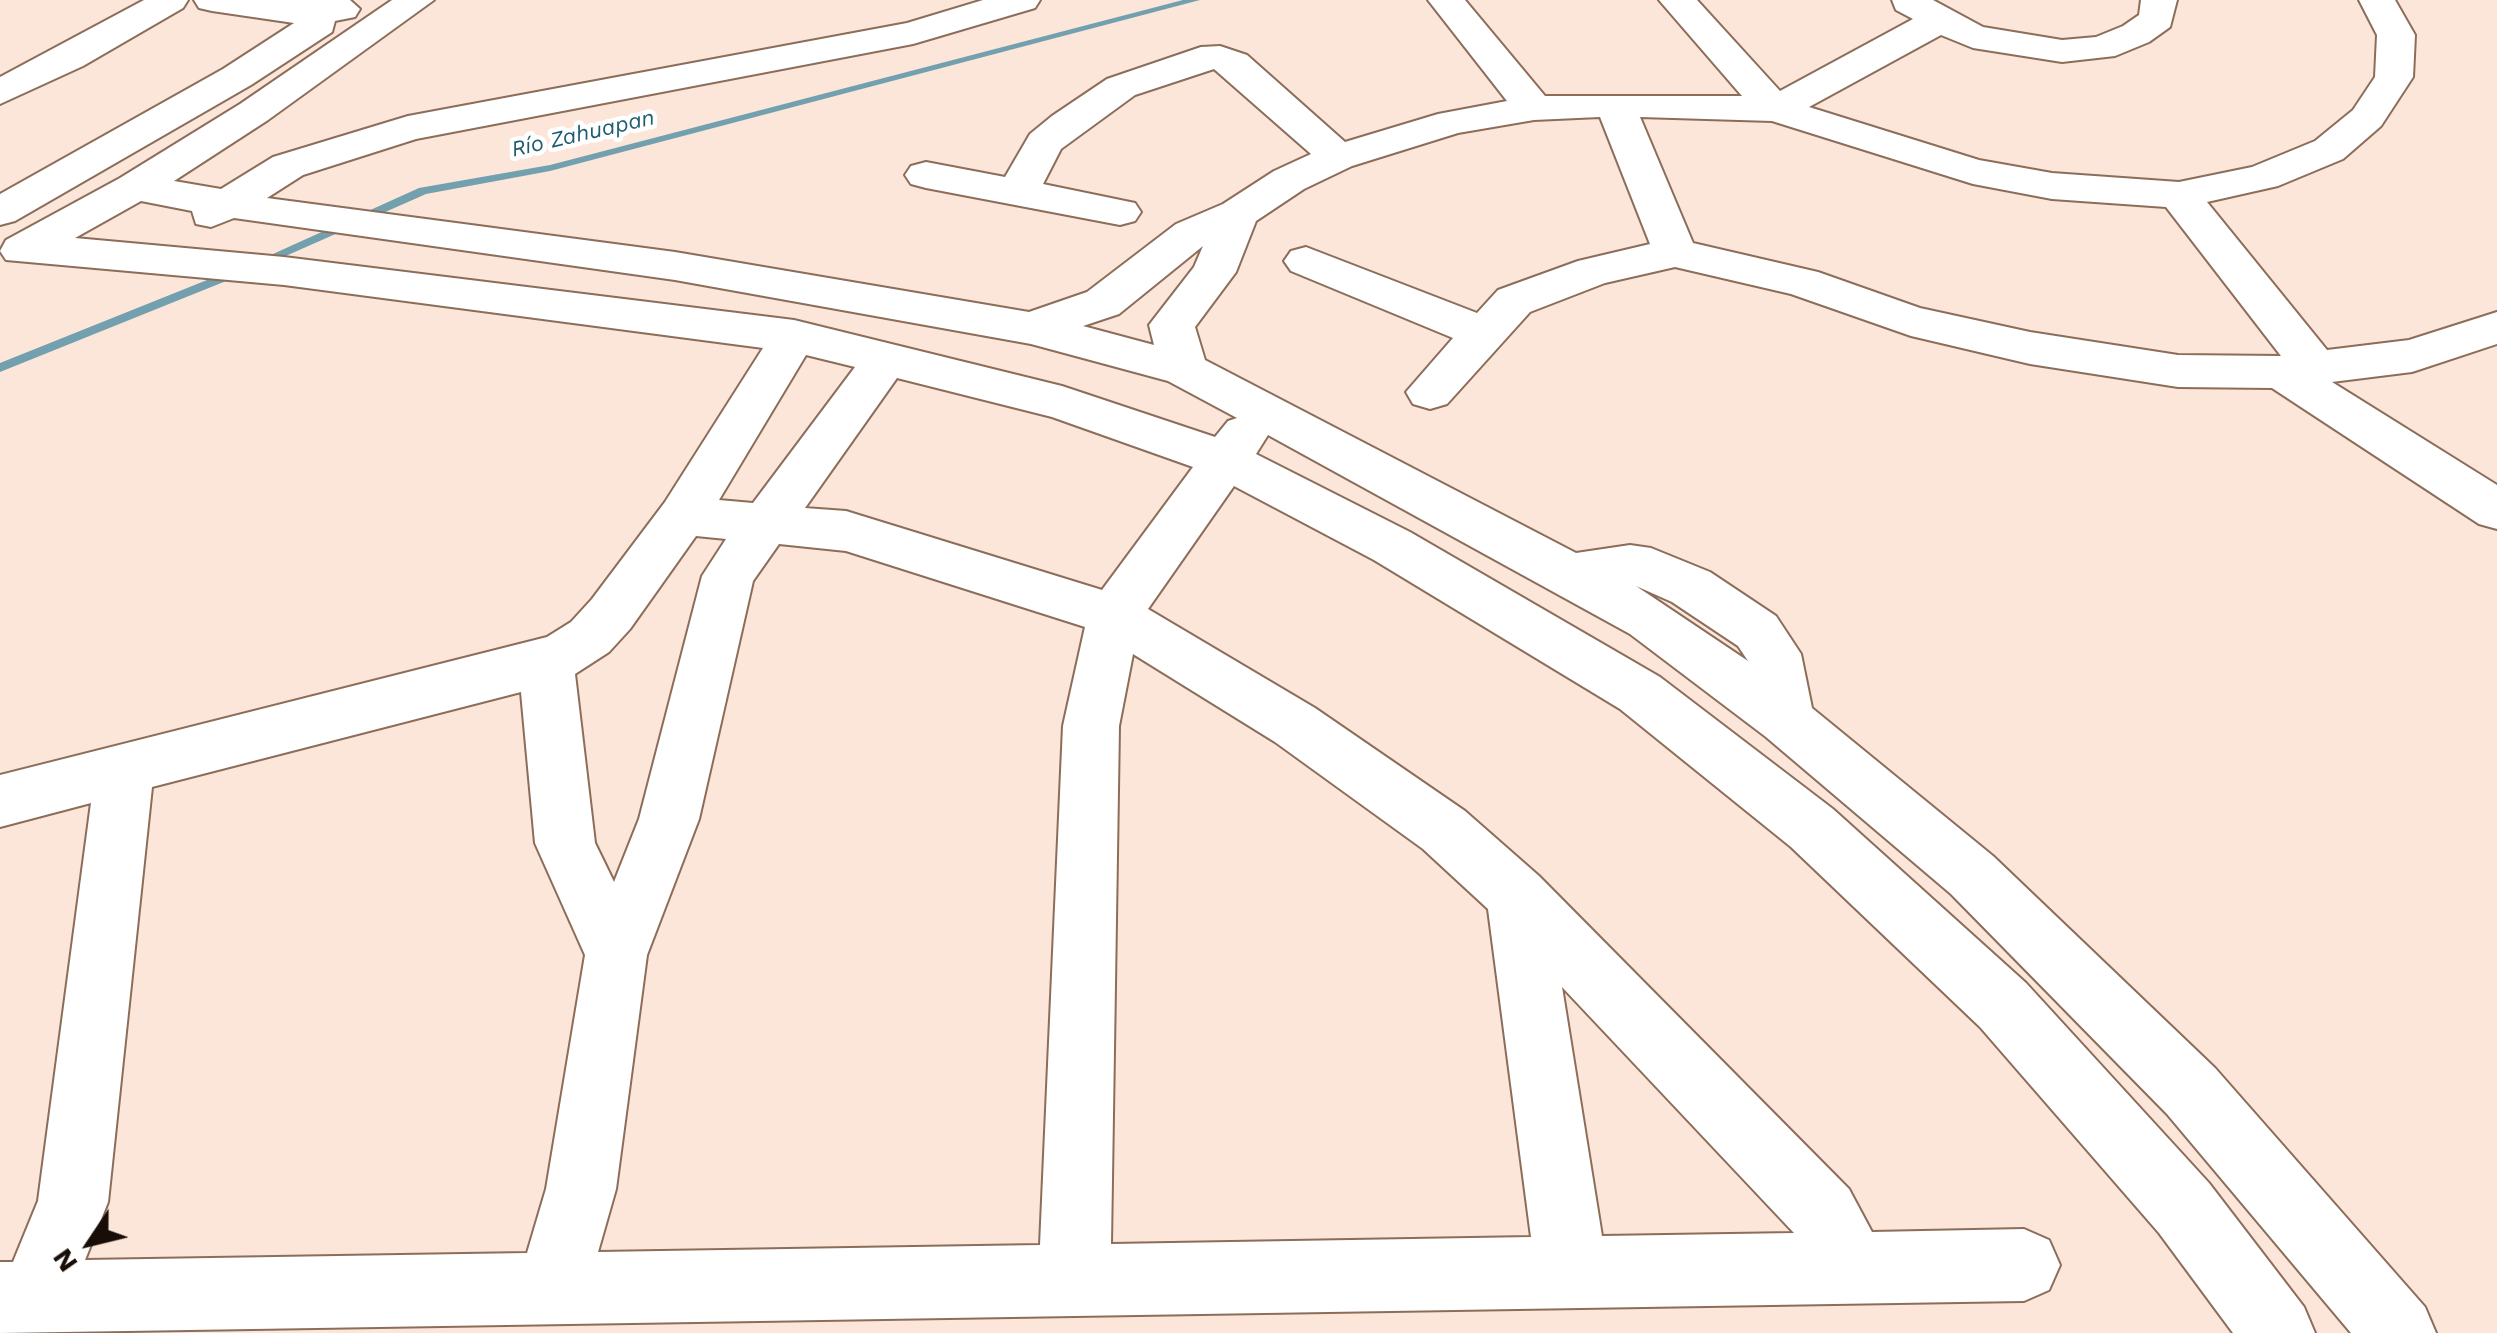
<!DOCTYPE html>
<meta charset="utf-8">
<style>
body{margin:0}
#map{position:relative;width:2497px;height:1333px;overflow:hidden;background:#fbe6d9;font-family:"Work Sans",sans-serif}
canvas{display:block}
.north{position:absolute;left:40px;top:1193px;width:100px;height:100px;-webkit-text-stroke:8px #fff;paint-order:stroke;rotate:235deg;font-size:28px;font-weight:700;line-height:40px;text-align:center;color:#190e07}
.north::after{content:'';display:block;margin:auto;width:35px;height:45px;background:#190e07;clip-path:polygon(50% 0,100% 100%,50% 72%,0 100%)}
</style>
<div id="map">
<canvas width="2497" height="1333"></canvas>
<div class="north">N</div>
</div>
<script>
const c = document.querySelector('canvas').getContext('2d');
c.lineJoin = 'round';
const poly = rows => new Path2D(rows.map(r => 'M' + r).join(''));
function paint(path, color) { c.fillStyle = color; c.fill(path, 'evenodd'); }
function strokePath(path, color, width, dash) { c.strokeStyle = color; c.lineWidth = width; c.lineCap = dash ? 'butt' : 'round'; c.setLineDash(dash || []); c.stroke(path); }
function write(font, color, halo, rows, align = 'center') {
  c.font = font + ' "Work Sans",sans-serif'; c.lineWidth = 9; c.setLineDash([]); c.textBaseline = 'middle'; c.strokeStyle = halo; c.fillStyle = color; for (const [text, x, y, turn = 0] of rows) {
    c.save(); c.translate(x, y); c.rotate((+turn || 0) * Math.PI / 180); c.textAlign = isNaN(turn) ? turn : align; if (halo) c.strokeText(text, 0, 0); c.fillText(text, 0, 0); c.restore();
  }
}
paint(poly([
 [1183,0,1200,0,550,171,426,194,263,266,259,267,253,263,419,188,550,165,1183,0],
 [237,268,243,272,241,275,0,372,0,363,237,268]
]), '#72a0ae');
const minor = poly([
 [144,0,188,0,183,8,83,66,0,104,0,77,144,0],
 [194,0,350,0,360,9,355,17,335,21,332,32,251,85,15,221,0,225,0,194,223,69,294,23,212,11,199,8,194,0],
 [392,0,434,0,268,120,174,181,221,189,273,157,408,116,907,23,983,0,1040,0,1035,8,913,44,416,139,303,175,267,198,675,252,1029,312,1087,292,1176,224,1223,204,1274,171,1311,154,1214,69,1135,95,1061,149,1043,184,1135,203,1141,212,1135,221,1120,225,926,188,911,184,905,175,911,166,926,162,1005,177,1030,134,1052,116,1107,79,1201,47,1220,46,1247,55,1345,142,1438,114,1507,101,1428,0,1465,0,1545,96,1742,96,1659,0,1697,0,1780,91,1913,19,1896,10,1892,0,1933,0,1983,27,2062,40,2096,37,2123,26,2139,15,2141,0,2177,0,2170,27,2149,42,2115,56,2062,62,1973,48,1941,35,1809,107,1979,160,2052,173,2179,182,2252,167,2315,141,2353,110,2375,77,2377,35,2359,0,2395,0,2415,35,2413,77,2381,126,2343,159,2278,186,2207,202,2327,350,2409,340,2497,312,2497,344,2412,372,2332,382,2497,485,2497,529,2479,524,2272,388,2178,387,2030,364,1911,336,1791,294,1675,267,1605,283,1530,312,1447,404,1430,409,1413,404,1406,392,1453,338,1291,271,1284,261,1291,251,1306,247,1477,313,1498,290,1578,261,1650,244,1600,117,1534,120,1458,133,1352,166,1304,189,1256,221,1236,272,1195,327,1205,360,1576,553,1630,545,1651,548,1710,572,1776,616,1801,654,1812,708,1993,856,2215,1068,2425,1307,2436,1333,2351,1333,2167,1114,1951,894,1766,737,1630,634,1268,435,1256,454,1410,532,1660,677,1833,809,2026,983,2209,1183,2304,1307,2315,1333,2233,1333,2159,1233,1980,1027,1791,847,1620,709,1374,560,1234,486,1148,609,1315,708,1465,811,1539,876,1849,1189,1872,1232,2024,1229,2049,1240,2060,1265,2049,1290,2024,1301,0,1333,0,1262,13,1262,38,1201,91,803,0,827,0,775,547,637,571,622,592,599,665,502,763,348,284,285,6,260,0,251,6,240,120,178,240,104,392,0],
 [1640,117,1772,121,1973,184,2052,199,2166,207,2281,356,2178,355,2030,332,1920,308,1818,272,1693,243,1640,117],
 [141,201,192,211,196,224,211,227,234,218,675,280,1031,344,1168,381,1237,418,1228,421,1215,437,1062,386,794,320,284,257,75,238,141,201],
 [1203,246,1194,267,1149,325,1154,345,1083,326,1119,314,1203,246],
 [806,355,855,367,753,503,719,500,806,355],
 [897,378,1052,417,1193,467,1102,590,846,511,805,508,897,378],
 [696,536,726,539,702,576,639,819,614,882,595,843,575,674,609,652,630,629,696,536],
 [779,544,846,551,1085,627,1063,726,1040,1245,598,1252,616,1189,647,955,699,819,753,581,779,544],
 [1636,586,1672,602,1738,646,1748,661,1636,586],
 [1133,654,1275,742,1423,849,1488,909,1531,1237,1111,1244,1119,726,1133,654],
 [521,692,535,843,585,955,546,1189,527,1253,85,1260,108,1202,152,787,521,692],
 [1562,987,1794,1233,1602,1236,1562,987]
]);
strokePath(minor, '#8c6d5a', 4);
paint(minor, '#fff');
write('italic 22px', '#1d5c6c', '#fff', [
 ["Río Zahuapan",583,134,-13]
]);
</script>
